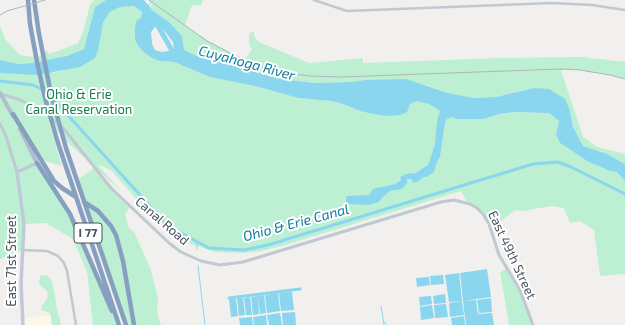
<!DOCTYPE html>
<style>
body{margin:0}
canvas{display:block;background:#f2efef}
</style>
<canvas width="625" height="325"></canvas>
<script>
const c = document.querySelector('canvas').getContext('2d');
c.lineJoin = 'round';
function paint(path, color) { c.fillStyle = color; c.fill(path, 'evenodd'); }
const poly = rows => new Path2D(rows.map(r => 'M' + r).join(''));
function strokePath(path, color, width, dash) { c.strokeStyle = color; c.lineWidth = width; c.lineCap = dash ? 'butt' : 'round'; c.setLineDash(dash || []); c.stroke(path); }
function write(font, color, halo, rows, align = 'center') {
  c.font = font + ' "Exo 2",sans-serif'; c.lineWidth = 4; c.setLineDash([]); c.textBaseline = 'middle'; c.strokeStyle = halo; c.fillStyle = color; for (const [text, x, y, turn = 0] of rows) {
    c.save(); c.translate(x, y); c.rotate((+turn || 0) * Math.PI / 180); c.textAlign = isNaN(turn) ? turn : align; if (halo) c.strokeText(text, 0, 0); c.fillText(text, 0, 0); c.restore();
  }
}
paint(poly([
 [51,315,52,325,23,325,23,318]
]), '#fcf7e9');
paint(poly([
 [94,0,106,0,95,7,84,49,67,56,50,60,53,73,64,70,99,40,103,23,110,12,120,7,134,6,142,12,141,18,137,20,160,61,174,62,210,77,259,87,298,98,332,101,346,105,360,111,410,104,417,101,429,104,440,111,435,144,428,165,414,174,400,178,401,180,395,184,372,190,373,203,380,201,382,198,390,191,402,189,407,179,411,178,414,183,419,181,423,177,435,168,437,162,440,157,445,123,447,119,452,117,456,119,484,119,499,114,515,112,549,113,559,121,556,134,560,143,587,161,610,171,617,172,625,181,625,274,600,276,594,230,580,221,570,223,564,208,551,206,523,211,515,210,500,222,491,227,477,208,467,203,461,191,282,246,256,252,243,253,215,252,188,243,163,228,137,200,112,171,100,165,99,166,122,192,67,142,49,123,62,166,42,160,20,125,37,163,55,189,82,239,118,325,93,325,87,272,73,239,46,223,24,224,23,250,0,259,0,130,1,127,0,124,0,72,34,63,18,64,0,60,0,26,5,39,20,55,36,57,42,55,47,50,48,54,58,51,78,43,83,32,90,5],
 [149,0,203,0,201,6,192,5,185,26,210,42,245,60,252,49,249,44,249,34,252,32,254,32,254,36,259,42,309,63,363,58,363,63,500,58,583,57,625,62,625,79,610,75,580,70,561,70,583,137,597,147,625,154,625,164,607,154,583,146,573,127,570,111,534,88,496,97,474,98,448,93,426,85,378,80,365,80,351,82,315,83,279,79,236,66,199,57,184,50,182,36,168,21,153,11,150,7,153,3],
 [94,168,130,206,125,215,129,228,134,232,151,270,158,298,157,312,161,325,126,325,77,180],
 [507,268,520,290,533,325,509,325,500,272],
 [47,275,51,280,54,289,56,304,61,325,52,325,50,313,41,310,42,306,48,297,47,291,42,287,39,283,40,276]
]), '#bdf0d2');
paint(poly([
 [106,0,144,0,153,11,168,21,182,36,184,50,199,57,236,66,279,79,315,83,351,82,365,80,406,79,448,93,474,98,496,97,534,88,549,89,565,99,570,111,573,127,583,146,607,154,625,164,625,181,617,172,610,171,587,161,560,143,556,134,559,121,549,113,515,112,499,114,484,119,456,119,452,117,447,119,445,123,440,157,437,162,434,172,426,177,423,177,419,181,414,183,411,179,407,179,407,183,404,187,402,189,390,191,382,198,379,202,368,205,349,204,346,202,346,198,347,196,369,195,373,189,395,184,401,180,400,177,409,173,414,174,428,165,435,144,437,121,440,111,429,104,417,101,410,104,407,112,400,115,388,116,374,114,360,111,346,105,332,101,298,98,259,87,210,77,174,62,160,61,152,58,145,53,139,47,135,40,135,27,137,20,141,18,142,12,134,6,120,7,110,12,103,23,98,50,95,58,80,67,37,75,0,73,0,60,18,64,33,63,67,56,84,49,95,7],
 [155,27,159,27,162,28,173,42,174,48,168,51,162,52,155,50,152,44,151,32],
 [487,269,491,297,477,299,475,284,477,299,463,301,460,273],
 [459,273,462,301,449,302,445,275],
 [443,275,444,284,431,285,430,276],
 [429,277,430,285,417,287,416,278],
 [292,292,294,310,281,311,279,293],
 [278,293,280,311,267,313,265,295],
 [445,294,446,303,434,304,433,296],
 [264,295,266,313,260,314,258,297,259,314,253,315,251,297],
 [431,296,432,304,420,306,419,297],
 [250,297,252,315,246,315,244,298],
 [237,298,243,298,245,315,239,316],
 [491,298,492,312,479,313,477,300],
 [229,299,236,299,238,316,231,317],
 [476,300,478,314,492,313,494,325,466,325,463,301],
 [462,301,464,315,450,317,449,303],
 [446,304,448,317,435,318,434,305],
 [432,305,434,318,421,320,420,307],
 [295,312,296,325,283,325,282,313],
 [280,313,282,325,269,325,267,315],
 [266,315,267,325,254,325,253,317],
 [464,316,465,325,452,325,451,318],
 [252,317,253,325,240,325,239,318]
]), '#89d6ee');
strokePath(poly([
 [148,6,153,0],
 [197,242,197,249],
 [198,266,205,325],
 [381,306,384,325],
 [384,322,387,325]
]), '#89d6ee', 1);
strokePath(poly([
 [0,81,33,85,46,91,168,226,209,248,244,250,268,245,533,164,558,162,571,167,625,194],
 [229,298,300,289]
]), '#89d6ee', 3);
strokePath(poly([
 [155,21,174,54]
]), '#89d6ee', 5);
strokePath(poly([
 [314,0,347,11,552,3,592,5,625,10],
 [23,250,47,251,58,256,64,263,67,271,76,325]
]), '#c0c9d1', 2.5);
strokePath(poly([
 [0,94,18,99,47,114,64,129,111,188,169,243,181,252,201,261,220,265,243,262,441,202,454,200,470,204,477,208,483,214,489,224,499,255,520,290,533,325],
 [0,124,6,136,17,172]
]), '#c0c9d1', 3);
strokePath(poly([
 [23,325,21,284,24,224,17,172,37,163]
]), '#c0cad6', 3.5);
strokePath(poly([
 [0,93,13,116],
 [20,129,37,163]
]), '#aebecf', 4);
strokePath(poly([
 [28,0,30,24,37,62,45,98,57,140,119,325],
 [34,0,39,34,51,94,66,148,126,325],
 [13,114,54,181,62,188,76,197],
 [37,163,70,214,112,311],
 [84,202,98,211,104,218,111,226,116,235,123,261,134,325]
]), '#86a0bf', 4.5);
strokePath(poly([
 [149,0,207,41,236,56,263,67,286,73,310,76,341,77,561,69,580,70,610,75,625,79],
 [0,15,7,11,45,0]
]), '#b1b4ba', 1);
for (const [x, y, w] of [
 [88,233,28]
]) { const box = new Path2D(); box.roundRect(x - w / 2, y - 10, w, 20, 3); c.fillStyle = '#fff'; c.fill(box); strokePath(box, '#47525d', 1); }
write('bold 12px', '#47525d', null, [
 ["I 77",88,233]
]);
write('13px', '#15814e', '#fff', [
 ["Ohio & Erie",79,95],
 ["Canal Reservation",79,110]
]);
write('13px', '#47525d', '#fff', [
 ["Canal Road",162,221,41],
 ["East 49th Street",512,255,65],
 ["East 71st Street",12,261,-90]
]);
write('italic 14px', '#0b7b9d', '#fff', [
 ["Cuyahoga River",247,63,15],
 ["Ohio & Erie Canal",296,223,-15]
]);
</script>
